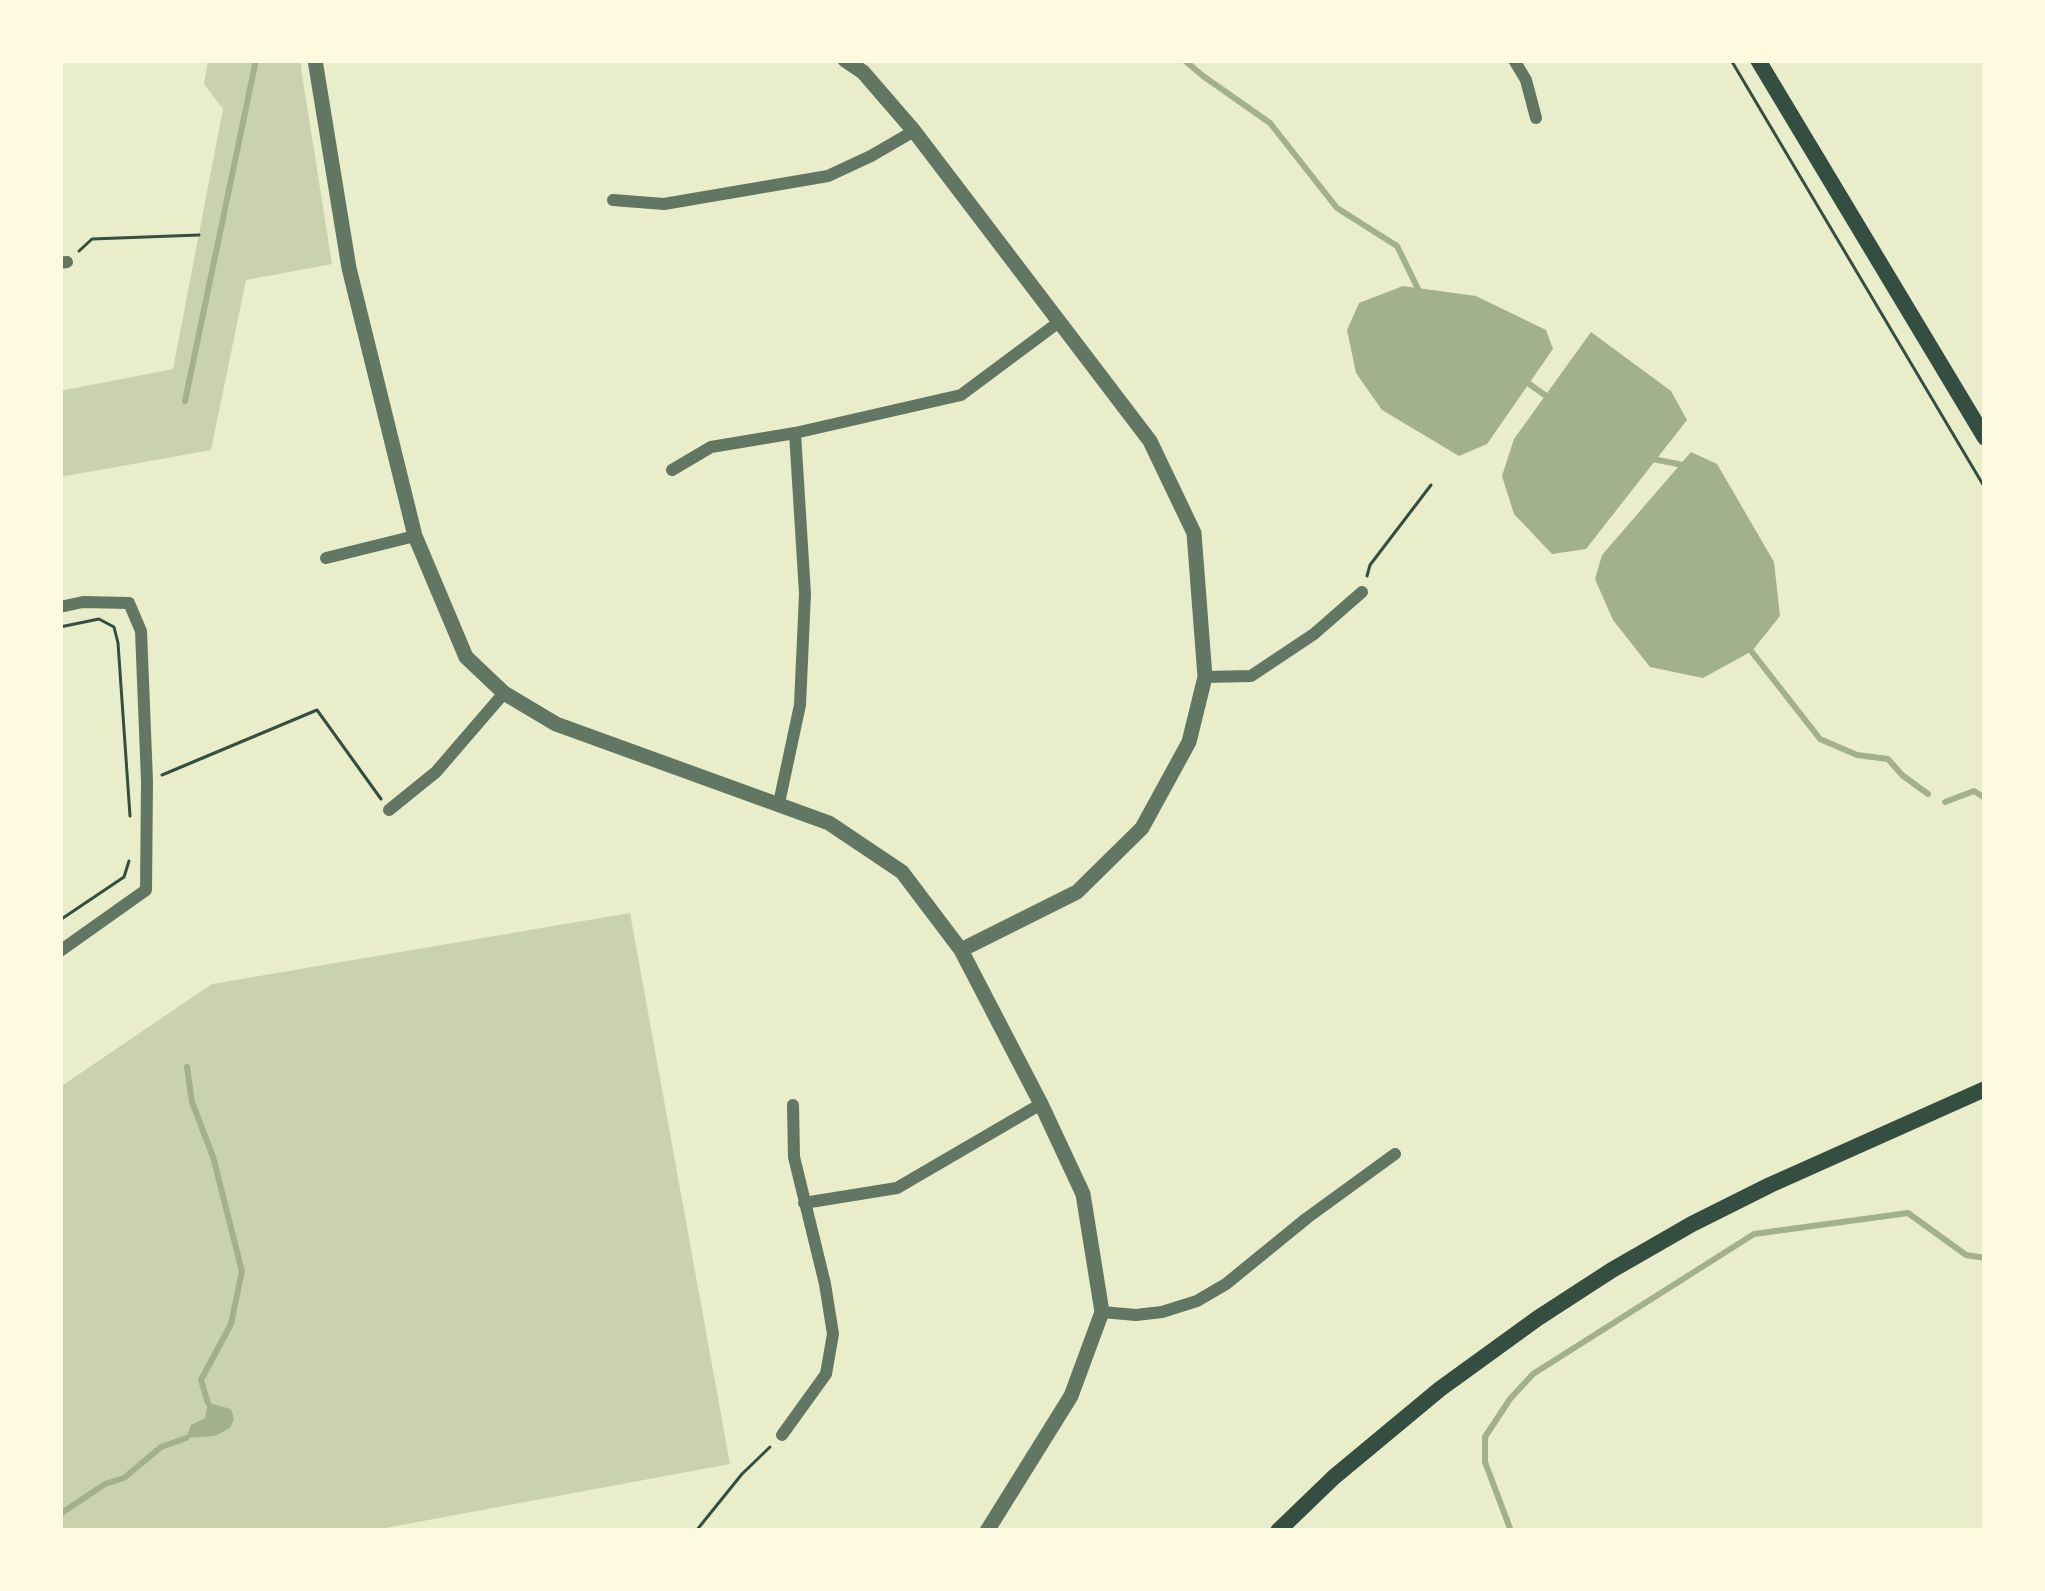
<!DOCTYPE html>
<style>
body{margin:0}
#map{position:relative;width:2045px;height:1591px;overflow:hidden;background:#e9edc9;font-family:"Noto Serif",serif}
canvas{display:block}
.frame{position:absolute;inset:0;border:63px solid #fefae0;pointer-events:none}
</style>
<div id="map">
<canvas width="2045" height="1591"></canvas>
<div class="frame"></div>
</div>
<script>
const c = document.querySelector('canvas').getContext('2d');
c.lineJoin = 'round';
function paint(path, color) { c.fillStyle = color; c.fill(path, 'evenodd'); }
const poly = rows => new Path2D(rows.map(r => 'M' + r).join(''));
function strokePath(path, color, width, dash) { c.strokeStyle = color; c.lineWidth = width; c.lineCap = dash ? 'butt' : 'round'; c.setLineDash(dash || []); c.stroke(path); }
paint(poly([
 [208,60,302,60,301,68,332,264,246,280,211,450,60,477,60,391,173,369,223,109,204,84],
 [630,913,730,1464,369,1531,60,1531,60,1087,212,984]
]), '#cad2ad');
paint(poly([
 [1403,286,1476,296,1546,330,1553,349,1487,444,1459,456,1382,410,1356,373,1347,330,1359,303],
 [1591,332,1671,391,1687,420,1586,549,1552,554,1514,514,1502,476,1514,439],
 [1691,452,1717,464,1774,562,1780,616,1752,651,1703,678,1650,667,1613,620,1595,579,1602,555],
 [208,1403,231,1409,234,1419,230,1428,215,1436,186,1438,191,1425,205,1418]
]), '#a3b18a');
strokePath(poly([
 [1184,60,1203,76,1270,123,1337,208,1397,246,1420,293],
 [1525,381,1549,398],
 [185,401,256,60],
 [1648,458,1688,466],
 [1748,647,1820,739,1857,755,1888,759,1902,775,1928,794],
 [1945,802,1974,791,1985,798],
 [187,1067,192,1102,213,1157,242,1271,231,1324,201,1380,208,1403],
 [60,1514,105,1484,124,1478,161,1447,186,1438],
 [1511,1531,1485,1462,1485,1437,1510,1399,1533,1374,1754,1234,1908,1213,1966,1255,1985,1258]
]), '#a3b18a', 6);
strokePath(poly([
 [1731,60,1985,488],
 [79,251,92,239,199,235],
 [1367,576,1370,565,1431,485],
 [60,627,99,619,114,627,118,643,130,816],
 [162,775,317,710,381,799],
 [60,920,124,877,129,861],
 [696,1531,742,1474,770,1447]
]), '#344e41', 3);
strokePath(poly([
 [1514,60,1526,80,1536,118],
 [613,200,664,204,828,176,871,156,914,131],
 [60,263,67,262],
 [672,470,711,447,795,433,961,395,1059,322],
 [326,558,415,536],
 [60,607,83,602,129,603,141,631,147,781,146,890,60,951],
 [1205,677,1251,676,1314,634,1362,592],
 [779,803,800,705,805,594,795,433],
 [389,810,436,772,504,693],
 [804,1203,897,1188,1041,1104],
 [1102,1312,1136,1315,1162,1312,1197,1301,1226,1284,1307,1218,1395,1154],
 [782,1435,826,1374,833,1334,825,1284,794,1157,793,1105]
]), '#617663', 12);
strokePath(poly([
 [315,60,349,268,415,536,466,657,504,693,556,724,829,823,902,872,961,950,1041,1104,1083,1194,1102,1312,1071,1396,987,1531],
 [845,60,863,72,914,131,1150,441,1194,533,1205,677,1189,742,1142,828,1077,892,961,950]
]), '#617663', 15);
strokePath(poly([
 [1758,60,1985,438],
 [1278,1531,1334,1477,1440,1389,1538,1318,1612,1270,1692,1224,1770,1185,1985,1089]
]), '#344e41', 16);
</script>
